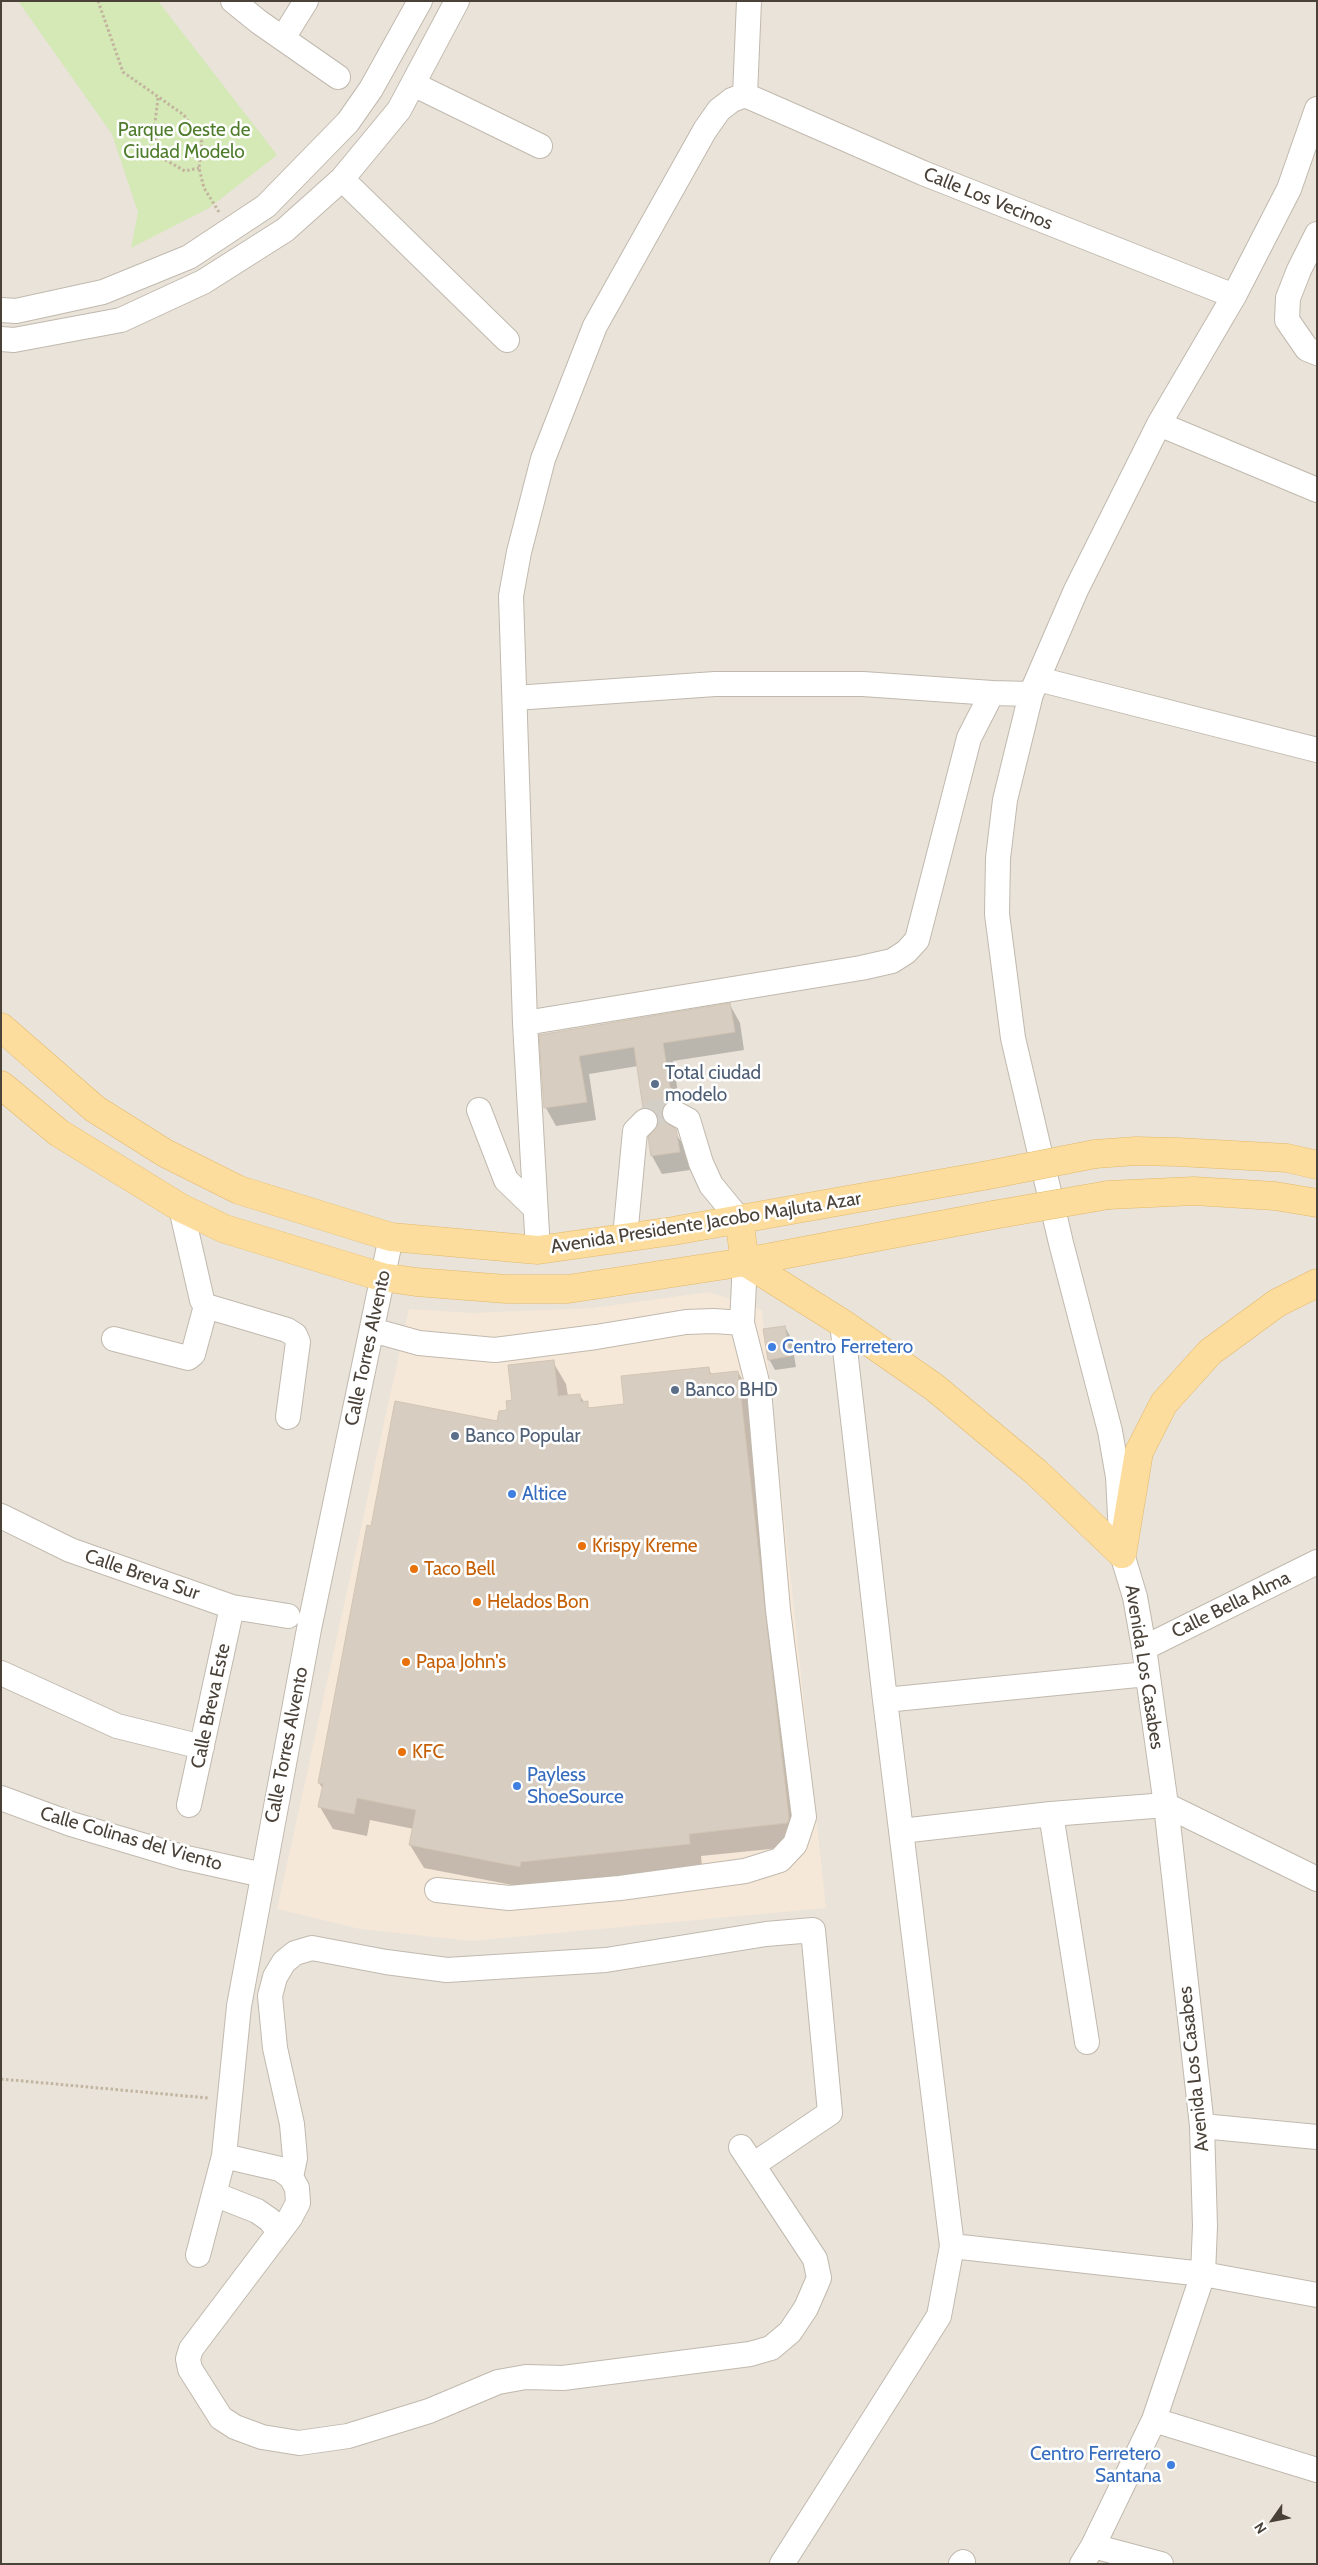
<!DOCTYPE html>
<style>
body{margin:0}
#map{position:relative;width:1318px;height:2565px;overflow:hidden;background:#f5f2eb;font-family:Cabin,sans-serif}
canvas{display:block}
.frame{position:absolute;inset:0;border:2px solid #4a4239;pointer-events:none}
.north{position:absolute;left:1248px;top:2495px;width:50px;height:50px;-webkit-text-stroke:4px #fff;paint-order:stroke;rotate:237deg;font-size:14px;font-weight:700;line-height:20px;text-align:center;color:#4a4239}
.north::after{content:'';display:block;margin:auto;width:18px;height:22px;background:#4a4239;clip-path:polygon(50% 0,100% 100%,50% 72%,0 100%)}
</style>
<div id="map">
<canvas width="1318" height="2565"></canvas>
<div class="frame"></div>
<div class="north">N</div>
</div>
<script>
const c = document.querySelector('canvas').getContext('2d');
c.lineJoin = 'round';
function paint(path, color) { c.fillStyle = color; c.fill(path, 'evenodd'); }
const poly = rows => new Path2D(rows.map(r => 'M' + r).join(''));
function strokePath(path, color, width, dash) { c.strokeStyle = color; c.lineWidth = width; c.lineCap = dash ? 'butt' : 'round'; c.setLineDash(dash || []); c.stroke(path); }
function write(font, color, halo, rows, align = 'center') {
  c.font = font + ' Cabin,sans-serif'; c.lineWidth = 5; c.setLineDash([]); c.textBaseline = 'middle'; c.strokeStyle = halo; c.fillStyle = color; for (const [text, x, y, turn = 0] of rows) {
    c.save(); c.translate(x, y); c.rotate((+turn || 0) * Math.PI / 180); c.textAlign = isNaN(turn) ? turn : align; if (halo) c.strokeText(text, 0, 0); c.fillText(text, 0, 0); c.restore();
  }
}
paint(poly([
 [1,1,1317,1,1317,2564,1,2564]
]), '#e9e3d9');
paint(poly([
 [709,1292,762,1310,826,1908,471,1941,360,1929,277,1909,409,1309,473,1313,592,1308]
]), '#f6e8d8');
paint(poly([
 [18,1,158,1,277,155,209,208,131,248,138,212,112,134]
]), '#d4e9b5');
paint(poly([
 [730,1005,740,1023,744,1050,673,1061,682,1118,673,1124,672,1128,686,1149,690,1170,662,1174,652,1156,658,1127,655,1126,645,1107,638,1066,589,1074,596,1120,556,1126,546,1108,541,1036],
 [785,1327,791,1338,796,1367,775,1370,769,1359],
 [553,1362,566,1384,568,1396,579,1395,590,1409,626,1405,708,1368,712,1375,738,1372,751,1395,800,1846,701,1856,702,1867,534,1885,533,1889,424,1868,410,1845,414,1829,370,1820,367,1836,333,1829,320,1807,323,1789,319,1783,372,1527,498,1422,508,1411,513,1401]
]), '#0003');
const building = poly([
 [730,1003,735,1032,663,1043,672,1100,663,1106,661,1114,664,1121,676,1129,680,1152,651,1156,648,1137,658,1125,658,1118,654,1111,643,1108,634,1047,579,1056,587,1102,544,1108,539,1035,730,1003],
 [785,1326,790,1356,768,1360,763,1329,785,1326],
 [554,1360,558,1396,580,1394,581,1402,588,1401,588,1408,624,1404,621,1376,709,1367,710,1374,738,1371,789,1819,787,1823,689,1834,690,1844,521,1862,520,1867,409,1845,416,1810,357,1798,354,1814,318,1807,323,1784,318,1783,367,1525,371,1526,395,1401,497,1421,499,1411,507,1410,506,1401,512,1400,508,1365,554,1360]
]);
paint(building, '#d7cdc1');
strokePath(building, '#d2c5b4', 1);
strokePath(poly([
 [645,1121,655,1112,675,1113]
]), '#d3cfc7', 24, [24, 12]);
const minor = poly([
 [233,1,259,22,338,77],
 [283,38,306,1],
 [413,84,540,146],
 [745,95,923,173,1234,296],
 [745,95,749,1],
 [342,179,507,340],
 [1317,234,1299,270,1288,298,1287,320,1307,349,1317,353],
 [1,310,16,311,103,292,189,257,266,206,348,122,371,89,420,1],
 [1,339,14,340,121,320,203,282,285,230,342,179,399,110,457,1],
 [1159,424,1317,490],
 [1038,679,1317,750],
 [515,698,715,684,863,684,992,693],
 [525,1023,861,968,892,961,906,952,917,940,969,738,992,693,1031,694],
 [479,1110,506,1180,535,1208],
 [675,1113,688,1120,701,1163,711,1185,739,1219],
 [181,1208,202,1300,206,1306,287,1330,295,1335,298,1342,288,1417],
 [625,1237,635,1131,645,1121],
 [538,1250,525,1023,511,596,519,552,543,459,595,326,705,130,719,110,732,100,745,95],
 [372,1330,419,1343,495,1350,596,1337,686,1322,714,1321,742,1323],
 [114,1339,188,1358,193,1354,206,1306],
 [1,1516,70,1550,232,1607,288,1616],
 [1144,1648,1317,1562],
 [1,1673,117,1726,202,1747],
 [885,1700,1147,1674],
 [1,1798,71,1824,182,1857,263,1875],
 [189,1805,232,1607],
 [1051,1814,1087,2042],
 [901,1831,1051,1814,1166,1805,1317,1879],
 [437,1890,509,1898,620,1888,745,1871,780,1860,795,1844,804,1817,778,1610,759,1390,742,1323,745,1262],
 [1202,2126,1317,2137],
 [224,2156,280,2169,291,2177,297,2188,298,2203,290,2218,191,2349,188,2359,190,2369,221,2418,235,2427,262,2437,299,2443,348,2436,429,2411,498,2382,526,2377,563,2378,750,2354,771,2348,790,2332,806,2308,819,2278,815,2259,741,2147],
 [291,2177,295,2158,292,2124,275,2048,270,1996,275,1977,284,1962,295,1953,312,1948,386,1962,447,1970,606,1960,766,1934,813,1930,830,2113,753,2165],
 [214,2194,257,2211,270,2220,279,2232],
 [952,2246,1203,2274,1317,2295],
 [198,2255,224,2156,239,2006,309,1629,391,1237],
 [1154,2420,1317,2470],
 [1093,2546,1161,2564],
 [782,2564,939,2316,952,2246,885,1700,842,1323],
 [961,2564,963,2562],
 [1082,2564,1093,2546,1154,2420,1203,2274,1205,2226,1202,2126,1166,1805,1144,1648,1135,1597,1122,1554,1118,1477,1110,1431,1061,1243,1013,1038,997,914,998,858,1005,800,1031,694,1076,590,1159,424,1234,296,1289,189,1317,109]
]);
const major = poly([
 [1,1027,95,1109,165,1153,239,1190,391,1237,538,1250,673,1231,983,1176],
 [1,1085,59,1133,181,1208,225,1229,382,1277,416,1282,506,1289,568,1289,745,1262,993,1215],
 [1095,1154,1136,1151,1178,1152,1287,1158,1317,1165],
 [1108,1195,1194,1191,1275,1196,1317,1203],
 [739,1219,745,1262,842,1323,934,1387,1036,1472,1122,1554],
 [1122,1554,1139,1452,1164,1403,1210,1352,1277,1303,1317,1283]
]);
strokePath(minor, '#c1b9ae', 26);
strokePath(major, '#e3b96b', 29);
strokePath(poly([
 [98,1,123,72,184,115,202,142,199,168,204,188,219,212],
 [158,98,154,131,162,158,185,171,199,168],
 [1,2079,208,2098]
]), '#c3b49f', 3, [2.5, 2.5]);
strokePath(minor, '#fff', 24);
strokePath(major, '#fddd9d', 28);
const majorBridge = poly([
 [983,1176,1095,1154],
 [993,1215,1108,1195]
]);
strokePath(majorBridge, '#e3b96b', 29, []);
strokePath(majorBridge, '#fddd9d', 28);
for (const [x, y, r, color] of [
 [655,1084,5,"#5c6f8a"],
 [772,1347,5,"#3f7fe0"],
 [675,1390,5,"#5c6f8a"],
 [455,1436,5,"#5c6f8a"],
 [512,1494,5,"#3f7fe0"],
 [582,1546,5,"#e8710a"],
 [414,1569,5,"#e8710a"],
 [477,1602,5,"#e8710a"],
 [406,1662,5,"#e8710a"],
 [402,1752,5,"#e8710a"],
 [517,1786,5,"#3f7fe0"],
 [1171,2465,5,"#3f7fe0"]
]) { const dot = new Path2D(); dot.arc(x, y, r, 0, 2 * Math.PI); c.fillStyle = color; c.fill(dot); strokePath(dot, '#fff', 2); }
write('19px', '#4e7c2b', '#fff', [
 ["Parque Oeste de",184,130],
 ["Ciudad Modelo",184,152]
]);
write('19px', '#4a4239', '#fff', [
 ["Calle Los Vecinos",988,199,22],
 ["Avenida Presidente Jacobo Majluta Azar",706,1223,-9],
 ["Calle Torres Alvento",368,1348,-78],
 ["Calle Breva Sur",142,1575,19],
 ["Calle Bella Alma",1231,1605,-26],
 ["Avenida Los Casabes",1144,1667,81],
 ["Calle Breva Este",211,1706,-78],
 ["Calle Torres Alvento",287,1745,-79],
 ["Calle Colinas del Viento",131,1839,16],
 ["Avenida Los Casabes",1194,2069,-96]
]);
write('19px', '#4e5e75', '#fff', [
 ["Total ciudad",665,1073],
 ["modelo",665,1095],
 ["Banco BHD",685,1390],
 ["Banco Popular",465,1436]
], 'left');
write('19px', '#366cbe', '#fff', [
 ["Centro Ferretero",782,1347],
 ["Altice",522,1494],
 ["Payless",527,1775],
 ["ShoeSource",527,1797],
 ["Centro Ferretero",1161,2454,"right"],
 ["Santana",1161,2476,"right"]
], 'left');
write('19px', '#c56008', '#fff', [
 ["Krispy Kreme",592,1546],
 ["Taco Bell",424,1569],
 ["Helados Bon",487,1602],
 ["Papa John's",416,1662],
 ["KFC",412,1752]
], 'left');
</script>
